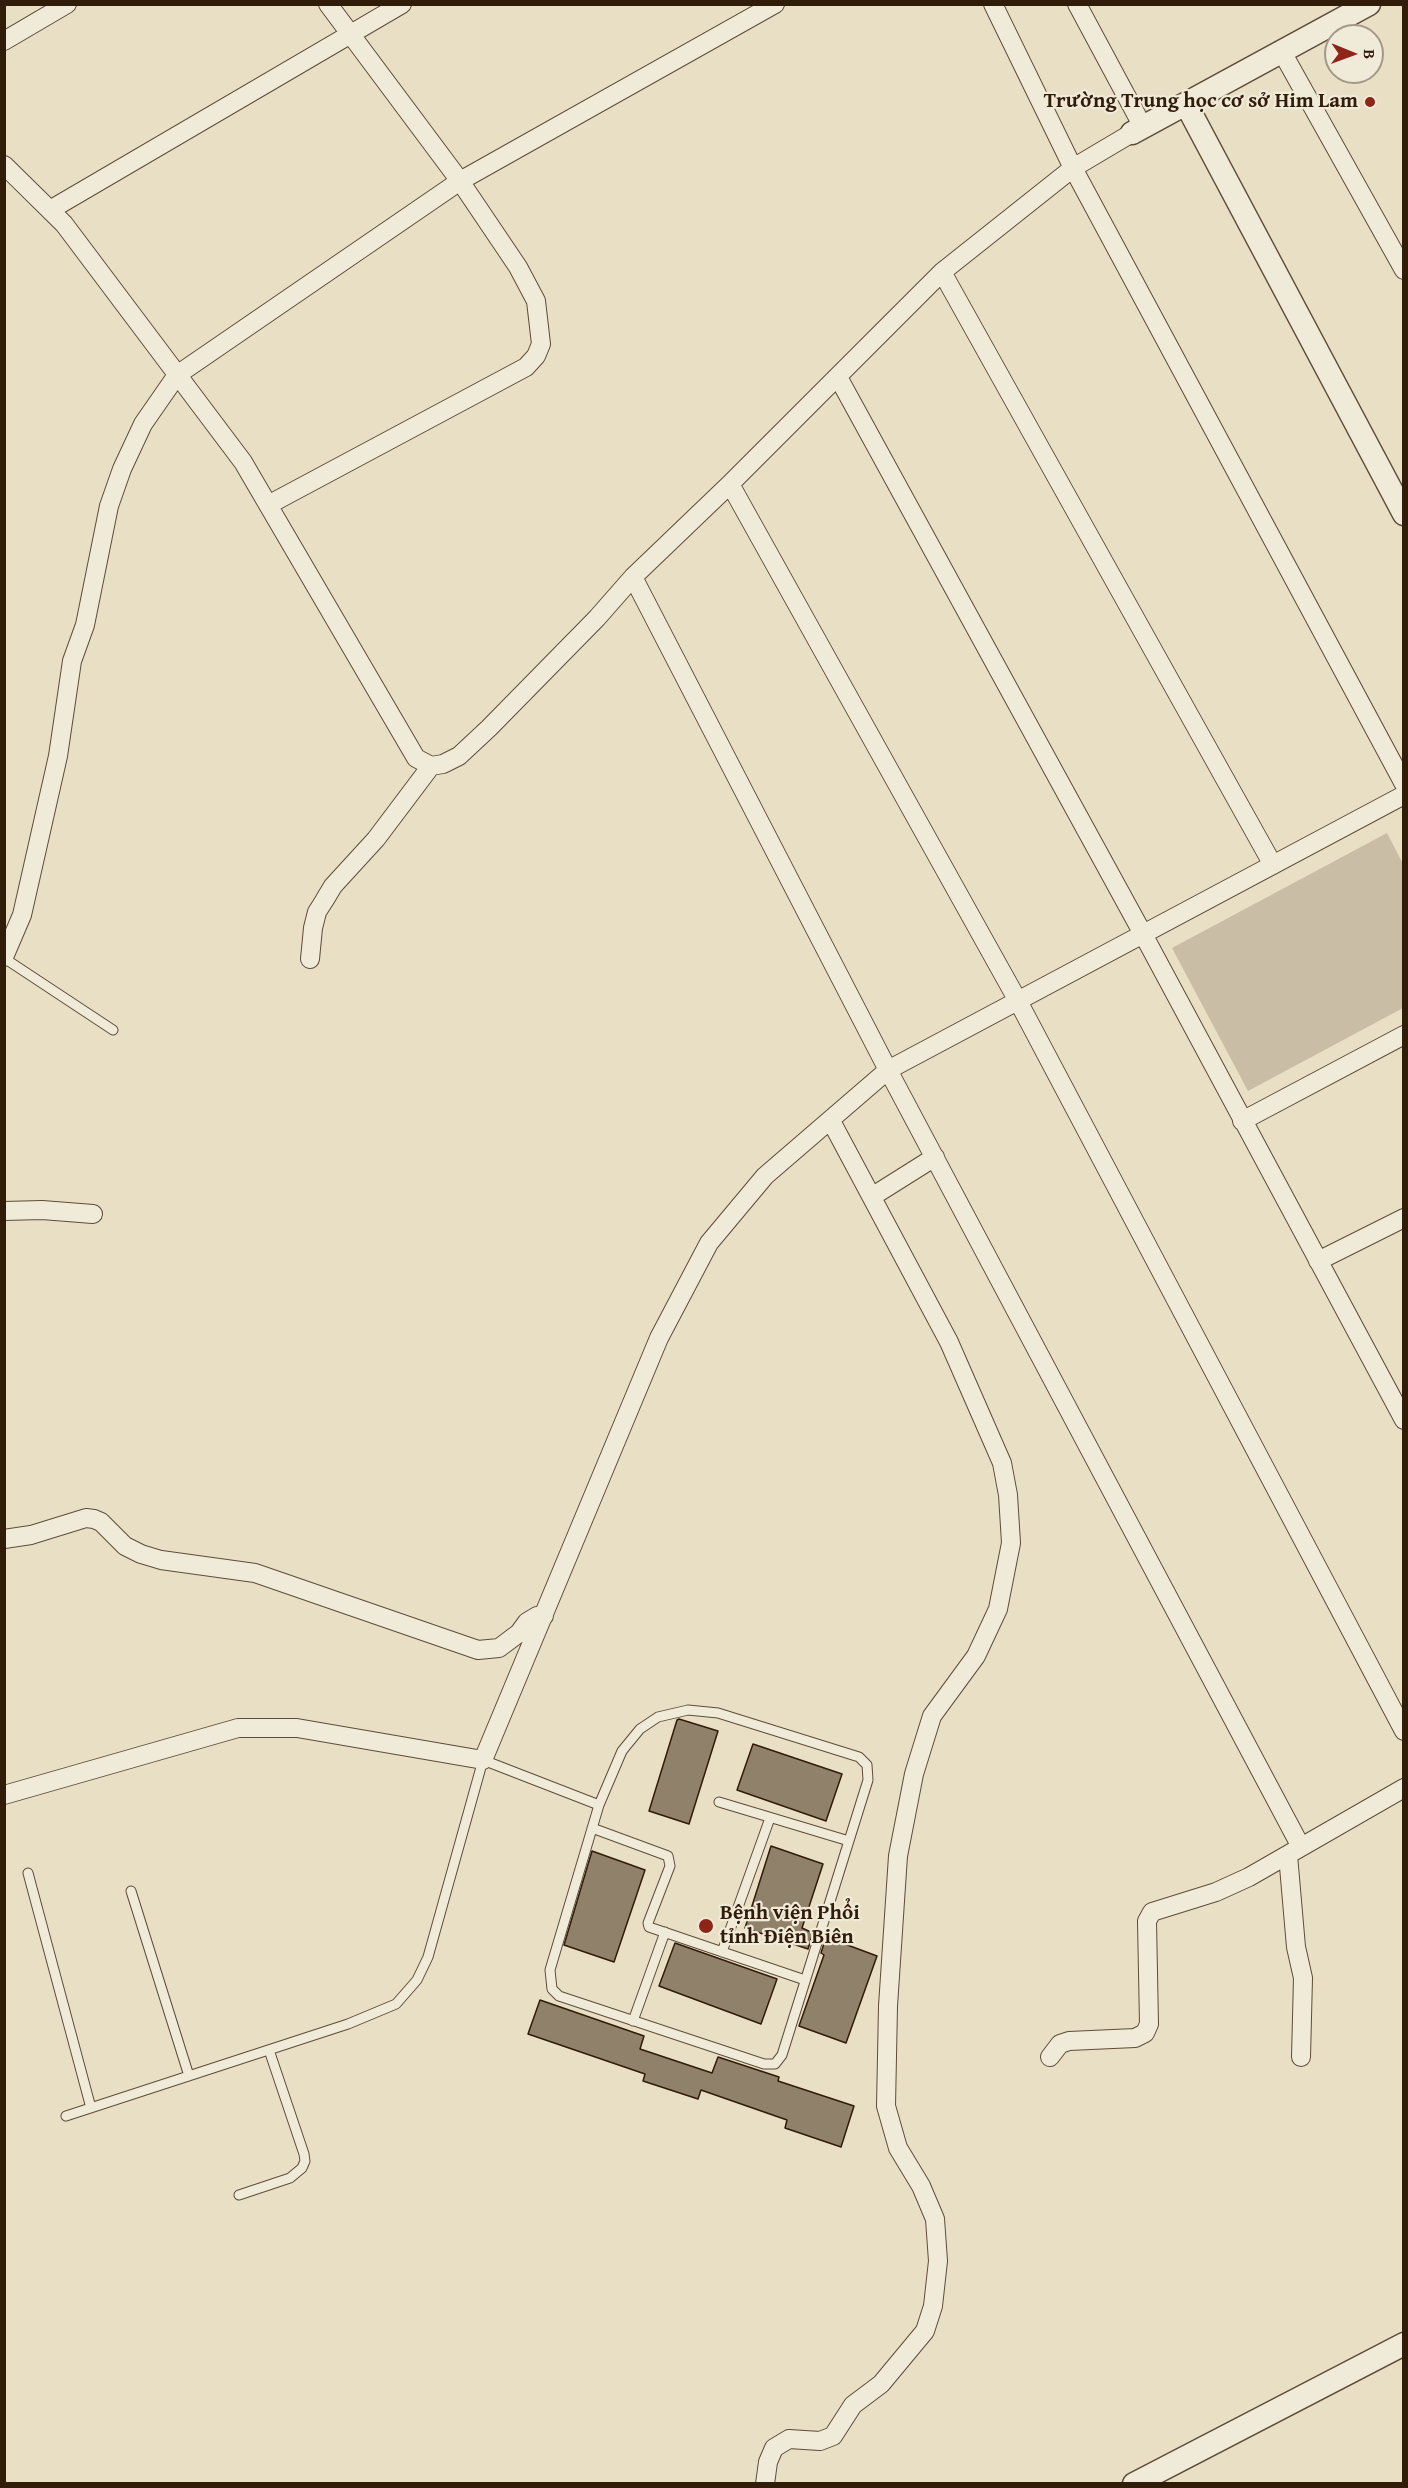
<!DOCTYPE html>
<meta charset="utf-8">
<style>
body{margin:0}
#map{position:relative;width:1408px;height:2488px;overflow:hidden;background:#e8dfc5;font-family:"Gentium Book Plus",serif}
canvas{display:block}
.frame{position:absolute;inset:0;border:6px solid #311b09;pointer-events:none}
.north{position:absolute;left:1324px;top:24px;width:60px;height:60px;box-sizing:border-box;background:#f0ead9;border:2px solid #a49786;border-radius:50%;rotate:91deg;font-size:16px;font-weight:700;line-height:24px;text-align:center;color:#311b09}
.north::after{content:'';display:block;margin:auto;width:21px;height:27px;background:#8f2418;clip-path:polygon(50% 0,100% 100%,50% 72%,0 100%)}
</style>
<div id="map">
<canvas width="1408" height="2488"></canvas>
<div class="frame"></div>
<div class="north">B</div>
</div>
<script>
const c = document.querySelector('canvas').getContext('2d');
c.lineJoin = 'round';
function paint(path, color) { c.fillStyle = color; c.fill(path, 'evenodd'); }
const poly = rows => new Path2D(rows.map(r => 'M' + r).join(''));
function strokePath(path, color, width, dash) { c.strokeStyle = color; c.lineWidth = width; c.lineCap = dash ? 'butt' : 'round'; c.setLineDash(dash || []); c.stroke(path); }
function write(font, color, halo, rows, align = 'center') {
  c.font = font + ' "Gentium Book Plus",serif'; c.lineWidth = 4.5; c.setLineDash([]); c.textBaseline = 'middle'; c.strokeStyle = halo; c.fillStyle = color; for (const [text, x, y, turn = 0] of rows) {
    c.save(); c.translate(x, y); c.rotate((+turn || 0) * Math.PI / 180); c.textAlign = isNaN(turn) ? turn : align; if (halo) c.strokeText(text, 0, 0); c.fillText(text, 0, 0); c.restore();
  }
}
paint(poly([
 [1387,833,1403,864,1403,1008,1248,1091,1172,948]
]), '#c9bea5');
const building = poly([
 [679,1719,718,1731,689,1824,649,1811,677,1720,679,1719],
 [753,1744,842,1774,826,1821,737,1790,753,1744],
 [771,1846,823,1864,802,1928,813,1933,808,1949,745,1928,771,1846],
 [592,1851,645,1870,614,1962,564,1945,592,1851],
 [826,1937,877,1956,846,2043,799,2026,824,1955,821,1953,826,1937],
 [675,1943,777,1979,761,2024,659,1986,675,1943],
 [540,2000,644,2036,640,2049,712,2073,718,2057,779,2077,778,2081,854,2106,841,2147,785,2128,787,2120,701,2090,698,2099,643,2081,645,2074,528,2034,540,2000]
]);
paint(building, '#90816b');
strokePath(building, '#311b09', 1.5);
const service = poly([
 [4,958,113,1030],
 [688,1710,718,1713,859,1757,867,1765,868,1780,782,2055,775,2064,764,2064,559,1996,552,1989,550,1970,599,1805,622,1751,640,1729,658,1717,688,1710],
 [719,1802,849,1841],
 [592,1828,668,1856,670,1866,648,1923,649,1927,805,1980],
 [28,1873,91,2108],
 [131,1891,189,2076],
 [722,1952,770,1818],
 [633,2021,665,1932],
 [66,2116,348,2024,396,2004,417,1980,428,1957,483,1760,599,1805],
 [239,2195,290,2178,302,2168,305,2161,304,2154,269,2050]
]);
const minor = poly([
 [993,4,1073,168,1132,133],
 [1077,4,1143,127],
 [4,41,67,4],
 [1282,52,1404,270],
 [4,165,64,224,243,462,416,758,431,766,443,764,459,756,489,728,597,618,633,577,730,484,942,272,1073,168,1404,784],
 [50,210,402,4],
 [942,272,1273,865],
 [838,377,1143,934,1404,1420],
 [730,484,1018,1001,1404,1731],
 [268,505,526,367,536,356,541,344,536,301,518,267,460,181,328,4],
 [633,577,888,1070,1301,1847],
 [4,957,22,915,58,756,72,661,85,625,109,506,122,469,143,424,177,375,460,181,775,4],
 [310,959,313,928,317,912,324,901,333,886,376,839,431,766],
 [1242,1121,1404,1035],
 [873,1196,935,1157],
 [4,1211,42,1210,93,1214],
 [1318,1261,1404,1218],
 [4,1539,31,1535,86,1518,94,1519,101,1522,125,1546,141,1554,161,1560,255,1573,478,1650,499,1648,519,1633,527,1622,537,1616,544,1616],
 [4,1795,238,1728,297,1728,483,1760,659,1338,709,1243,765,1176,888,1070,1404,795],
 [1288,1855,1296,1947,1303,1978,1301,2057],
 [1050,2057,1060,2044,1069,2041,1135,2038,1145,2033,1149,2024,1147,1921,1152,1912,1216,1892,1249,1877,1404,1788],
 [765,2484,768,2462,774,2448,789,2439,820,2441,833,2436,853,2405,881,2384,925,2331,933,2306,938,2261,935,2219,921,2186,898,2148,886,2106,888,2006,898,1856,914,1774,932,1716,976,1656,998,1609,1011,1543,1008,1495,1002,1463,949,1342,831,1121]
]);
const tertiary = poly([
 [1186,104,1404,514],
 [1132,133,1369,4],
 [1134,2484,1404,2344]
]);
strokePath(service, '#5f4c38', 11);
strokePath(minor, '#5f4c38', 20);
strokePath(tertiary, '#5f4c38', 25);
strokePath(service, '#f0ead9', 9);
strokePath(minor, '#f0ead9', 18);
strokePath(tertiary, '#f0ead9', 22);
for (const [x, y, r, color] of [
 [1370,102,6,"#8f2418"],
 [706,1926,8,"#8f2418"]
]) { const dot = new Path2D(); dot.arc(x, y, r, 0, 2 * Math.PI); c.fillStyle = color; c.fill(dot); strokePath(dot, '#f0ead9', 2); }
write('bold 21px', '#311b09', '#f0ead9', [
 ["Trường Trung học cơ sở Him Lam",1358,102],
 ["Bệnh viện Phổi",720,1914,"left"],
 ["tỉnh Điện Biên",720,1938,"left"]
], 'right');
</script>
